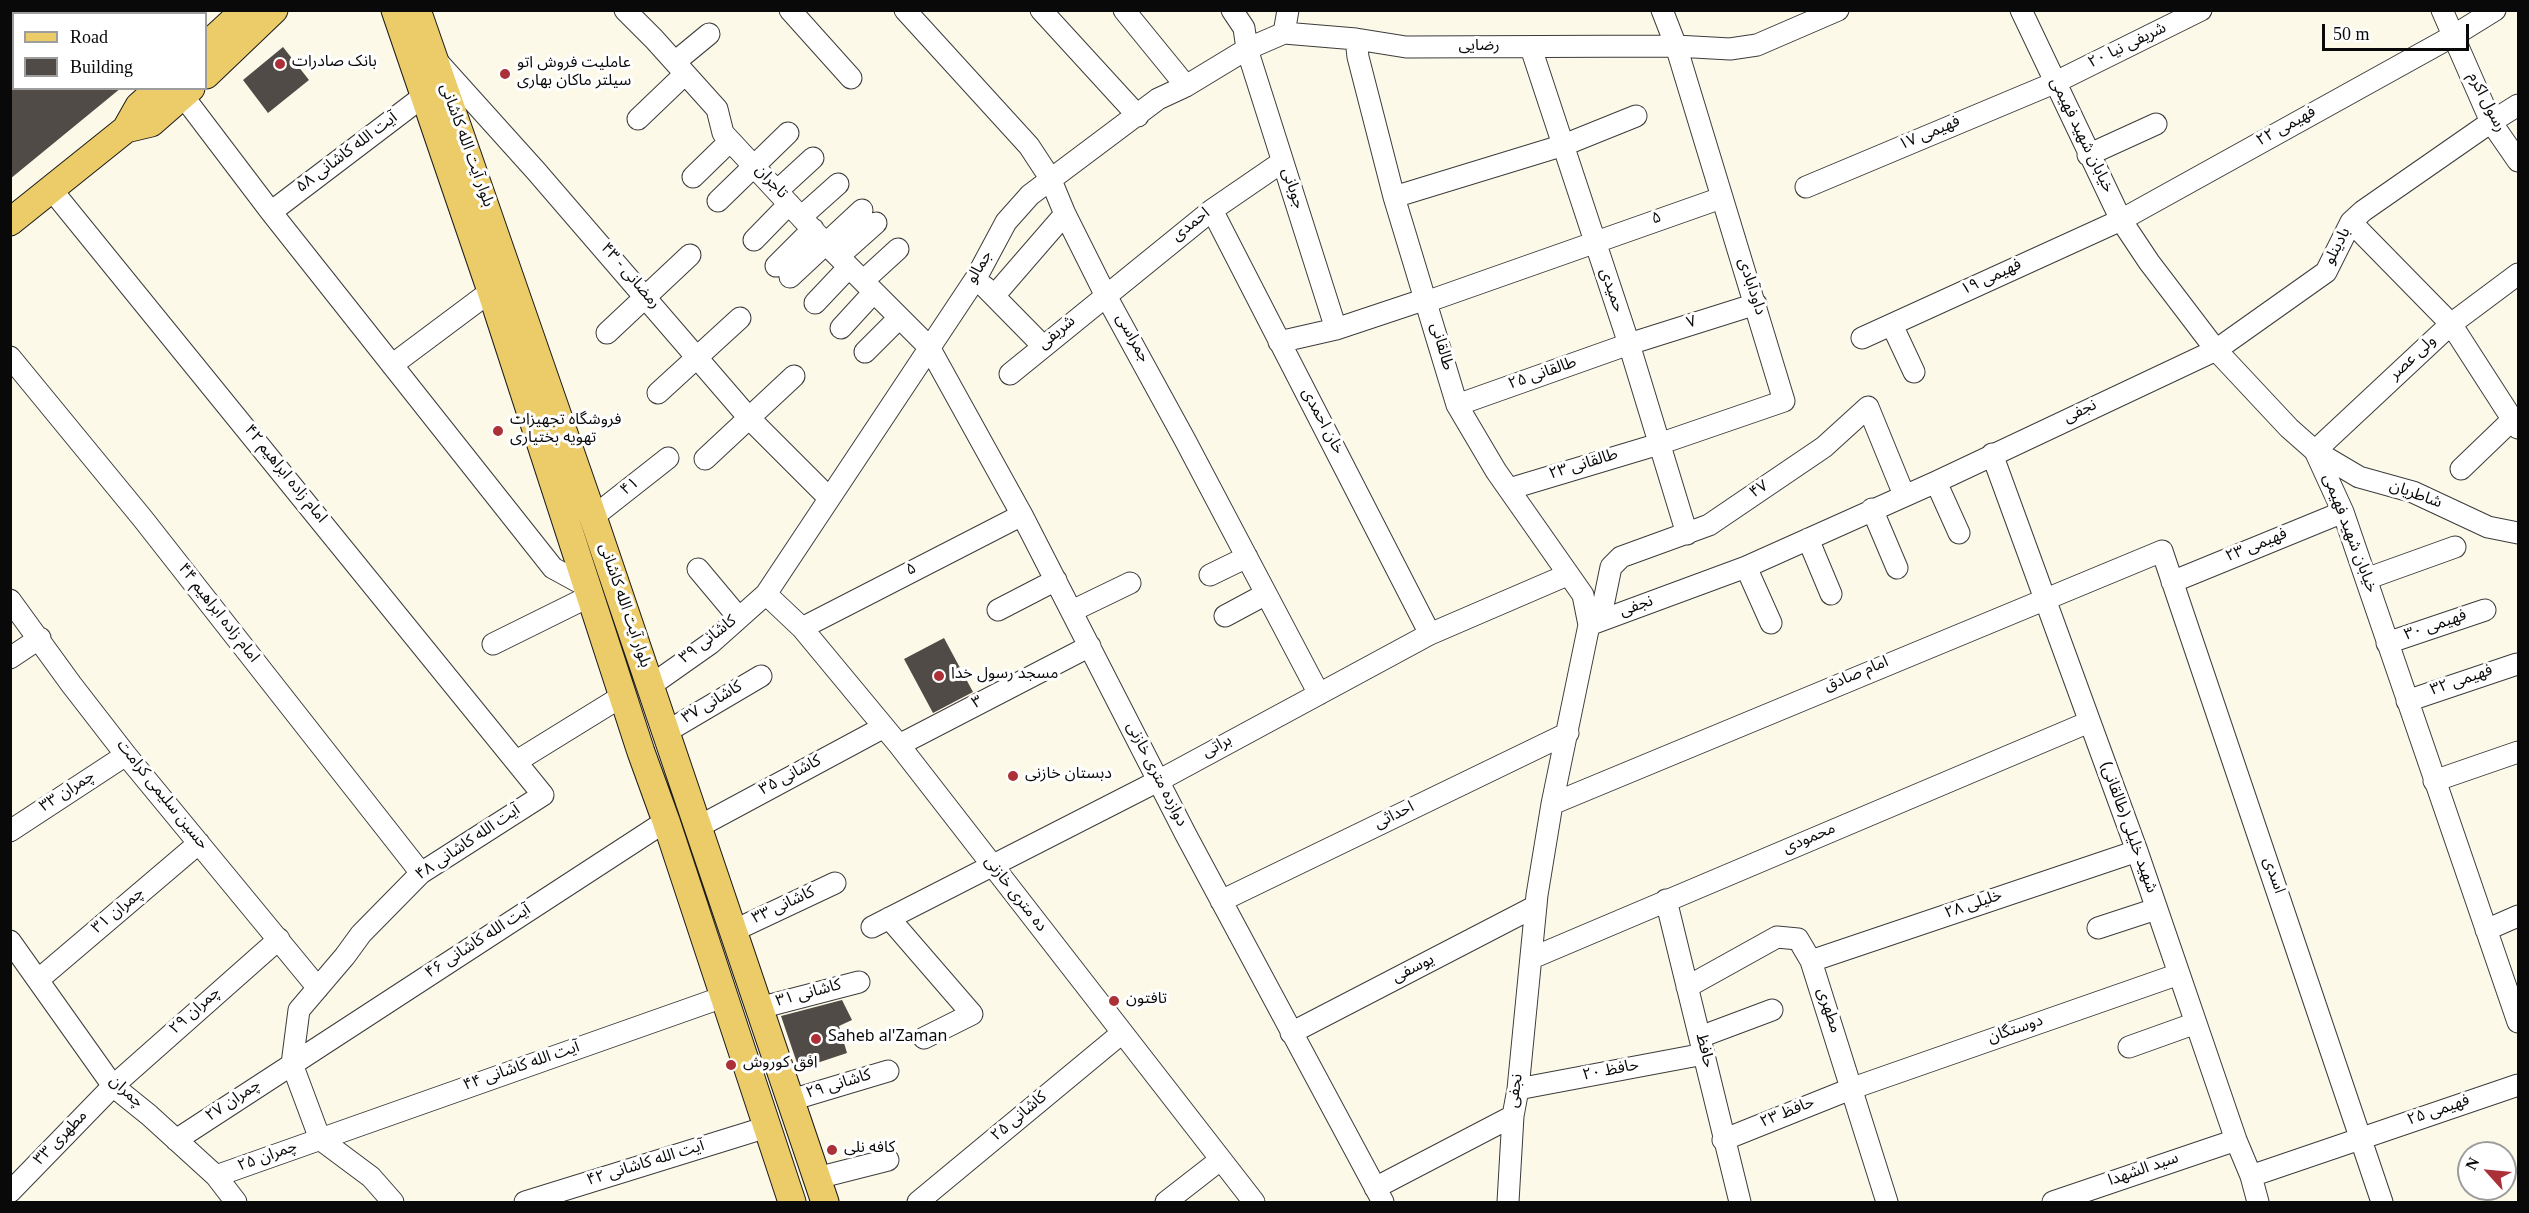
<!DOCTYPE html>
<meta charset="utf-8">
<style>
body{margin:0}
#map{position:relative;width:2529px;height:1213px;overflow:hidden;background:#fdf9e8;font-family:Georgia,serif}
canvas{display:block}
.frame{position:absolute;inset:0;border:12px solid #090909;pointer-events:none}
.legend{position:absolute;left:12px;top:12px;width:195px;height:78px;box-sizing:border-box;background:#fff;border:2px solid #9d9d9d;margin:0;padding:8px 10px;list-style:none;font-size:18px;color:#090909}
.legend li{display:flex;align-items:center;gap:12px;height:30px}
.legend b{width:30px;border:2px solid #9d9d9d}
.north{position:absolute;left:2457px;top:1141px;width:60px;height:60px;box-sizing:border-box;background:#fff;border:2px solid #9d9d9d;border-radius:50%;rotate:297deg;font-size:16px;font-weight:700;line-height:24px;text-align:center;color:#090909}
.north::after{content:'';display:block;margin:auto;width:21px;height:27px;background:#ab3037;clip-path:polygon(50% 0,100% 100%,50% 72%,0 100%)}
.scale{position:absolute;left:2322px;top:24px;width:147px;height:27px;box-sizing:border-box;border:3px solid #090909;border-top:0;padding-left:8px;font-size:18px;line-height:21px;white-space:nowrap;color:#090909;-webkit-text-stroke:4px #fff;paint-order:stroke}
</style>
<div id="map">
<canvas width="2529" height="1213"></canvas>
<div class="frame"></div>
<ul class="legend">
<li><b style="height:8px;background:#eccb69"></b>Road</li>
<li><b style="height:16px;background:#514b47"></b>Building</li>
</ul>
<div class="north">N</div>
<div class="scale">50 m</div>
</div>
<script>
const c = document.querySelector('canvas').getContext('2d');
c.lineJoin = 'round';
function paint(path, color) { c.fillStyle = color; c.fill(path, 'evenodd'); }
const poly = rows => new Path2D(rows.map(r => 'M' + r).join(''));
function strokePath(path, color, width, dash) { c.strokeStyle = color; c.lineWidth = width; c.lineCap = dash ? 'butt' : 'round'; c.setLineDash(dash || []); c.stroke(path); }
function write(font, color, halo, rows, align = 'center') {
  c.font = font + ' Georgia,"Noto Sans Arabic",serif'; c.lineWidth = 6; c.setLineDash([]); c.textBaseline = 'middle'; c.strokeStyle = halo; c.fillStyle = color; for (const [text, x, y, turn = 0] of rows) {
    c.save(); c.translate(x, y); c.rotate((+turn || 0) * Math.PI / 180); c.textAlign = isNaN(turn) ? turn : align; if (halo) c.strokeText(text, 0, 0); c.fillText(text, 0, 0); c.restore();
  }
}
paint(poly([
 [283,47,309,80,268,113,243,80],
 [10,88,121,88,10,179],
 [944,638,973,692,933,713,904,659],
 [842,1000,852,1020,839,1026,847,1053,799,1069,781,1016]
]), '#514b47');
const minor = poly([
 [188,10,191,14],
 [625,10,654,39,717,109,723,133,825,243,929,347,1022,515,1186,835,1383,1202],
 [790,10,851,78],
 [905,10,1029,146,1050,178,1065,214,1105,294,1185,440,1319,694],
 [1041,10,1138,116],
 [1124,10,1186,86],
 [1232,10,1244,28,1247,49,1336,329],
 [2021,10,2121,220,2149,262,2216,350,2289,428,2315,451,2343,512,2518,1022],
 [2442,10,2491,122,2518,161],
 [14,14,17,10],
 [1284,33,1288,10],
 [1356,39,1358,57,1394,197,1457,405,1496,471,1583,595,1589,625],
 [1531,48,1629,344,1687,534],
 [437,61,536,171,749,418,829,498],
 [675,62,709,34],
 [183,96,271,212,553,568,586,586],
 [638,119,685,74],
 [2088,155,2156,124],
 [693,177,730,141],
 [1806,187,2054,83,2201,10],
 [51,189,543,795,421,873,361,934,345,956,299,1010,292,1064,320,1139,371,1177,393,1202],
 [777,191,813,158],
 [1394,197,1564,145,1636,116],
 [718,201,788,133],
 [1212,210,1430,634],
 [271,212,425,95],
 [801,217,838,184],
 [2351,222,2451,324,2518,428],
 [754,240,789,204],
 [839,256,876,223],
 [776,266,813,229],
 [2518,274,2451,324,2315,451,2359,477,2413,492,2488,527,2518,533],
 [790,277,862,210],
 [863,281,898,249],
 [985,287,1043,346],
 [994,296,1065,214],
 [815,303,849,267],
 [1892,325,1914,372],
 [841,328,874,292],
 [607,333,690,255],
 [1862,338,2121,220,2453,36,2495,10],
 [1279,342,1336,329,1417,302,1426,302,1721,198],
 [865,352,899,318],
 [10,357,143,519,421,873],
 [392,365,491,291],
 [1010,374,1212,210,1282,162],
 [658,393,740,318],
 [1457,405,1629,344,1756,304],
 [1992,454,2137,851,2236,1140,2251,1176,2258,1202],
 [705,459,794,376],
 [2461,469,2513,419],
 [1936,482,1959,533],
 [1509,489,1659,444,1784,401,1676,46,1662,10],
 [1872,509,1897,568],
 [593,517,668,458],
 [1808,539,1831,594],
 [1746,567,1771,623],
 [698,569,739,618],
 [1210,575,1247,557],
 [2366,579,2455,547],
 [2172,582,2343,512],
 [766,594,802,628,899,745,1254,1202],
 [10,600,71,684,126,755,318,988],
 [998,610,1056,580],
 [1072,611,1130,583],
 [1225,616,1266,594],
 [1589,625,1604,601,1611,567,1621,557,1709,525,1824,447,1868,407,1904,495],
 [802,628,1022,515],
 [2387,643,2485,610],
 [493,644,590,596],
 [10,658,40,638],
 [650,686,711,643,766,594,976,278,1006,222,1030,195,1158,99,1186,86,1247,49,1284,33,1356,39,1406,47,1676,46,1730,49,1757,45,1838,10],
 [2407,701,2517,664],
 [666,732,761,676],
 [899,745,1090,646],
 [517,761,624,695],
 [2434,781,2518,752],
 [1552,804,2162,551,2382,1202],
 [698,827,884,727],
 [10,831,126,755],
 [1666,900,1740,1202],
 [1221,901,1568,733],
 [889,918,972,1014,924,1038],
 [872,927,1158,781,1430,634,1567,575],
 [2098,928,2156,909],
 [2486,930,2518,916],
 [733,931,835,883],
 [10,941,113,1086,149,1115,216,1176,236,1202],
 [1532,958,2089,722],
 [1811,961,2137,851],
 [38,980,199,843],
 [1687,987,1777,937,1798,939,1811,961,1887,1202],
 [759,1008,859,982],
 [1291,1033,1536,906],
 [1700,1037,1772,1010],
 [2129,1047,2196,1023],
 [1518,1089,1704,1054],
 [791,1100,888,1071],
 [176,1140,666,821],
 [1723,1140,1853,1088,2179,974],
 [216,1176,723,997],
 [2251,1176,2518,1085],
 [817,1178,888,1160],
 [1375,1188,1513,1116],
 [10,1192,113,1086,279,939],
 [525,1202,767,1127],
 [918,1202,1122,1033],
 [1166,1202,1220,1160],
 [1508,1202,1513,1116,1518,1089,1537,895,1552,804,1589,625,1746,567,1936,482,2216,350,2326,272,2351,222,2363,211,2491,122,2518,105],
 [2053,1202,2236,1140]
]);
const major = poly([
 [395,10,491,291,641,752,666,821,792,1202],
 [417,10,593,517,825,1202],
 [206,46,245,10],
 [206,75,274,10],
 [126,129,151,123,191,88],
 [10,222,126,129,139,106,159,88]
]);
strokePath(minor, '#3c3c3c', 23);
strokePath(major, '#1a1a1a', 29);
strokePath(minor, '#fff', 21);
strokePath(major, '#eccb69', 27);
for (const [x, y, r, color] of [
 [280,64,6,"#ab3037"],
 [505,74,6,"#ab3037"],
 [498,431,6,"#ab3037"],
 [939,676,6,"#ab3037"],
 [1013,776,6,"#ab3037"],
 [1114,1001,6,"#ab3037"],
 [816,1039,6,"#ab3037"],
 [731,1065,6,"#ab3037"],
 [832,1150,6,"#ab3037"]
]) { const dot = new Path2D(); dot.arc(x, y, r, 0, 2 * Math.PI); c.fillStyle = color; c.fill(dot); strokePath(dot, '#fff', 2); }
write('16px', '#090909', '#fff', [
 ["۲۰ شریفی نیا",2128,47,-26],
 ["رضایی",1479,48],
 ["رسول اکرم",2485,103,63],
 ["فهیمی ۲۲",2287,128,-29],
 ["فهیمی ۱۷",1930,135,-23],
 ["خیابان شهید فهیمی",2080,136,64],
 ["بلوار آیت الله کاشانی",465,146,70],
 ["آیت الله کاشانی ۵۸",348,154,-37],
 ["تاجران",770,183,47],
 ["جوبانی",1291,189,72],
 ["۵",1657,220,-19],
 ["احمدی",1192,226,-38],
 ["بادینلو",2339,247,-63],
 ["جمالو",981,268,-59],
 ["رمضانی - ۴۳",629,277,49],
 ["فهیمی ۱۹",1992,279,-25],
 ["داودآبادی",1750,287,72],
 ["حمیدی",1610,291,71],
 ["۷",1692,324,-18],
 ["شریفی",1058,334,-40],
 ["جمراسی",1131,339,61],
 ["طالقانی",1440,347,74],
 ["ولی عصر",2414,359,-43],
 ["طالقانی ۲۵",1543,375,-19],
 ["نجفی",2081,413,-25],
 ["خان احمدی",1321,422,62],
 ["طالقانی ۲۳",1584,466,-17],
 ["امام زاده ابراهیم ۴۲",284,475,51],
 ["۴۱",631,488,-38],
 ["۴۷",1760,491,-34],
 ["شاطریان",2415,496,20],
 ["خیابان شهید فهیمی",2348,534,69],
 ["فهیمی ۲۳",2257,547,-22],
 ["۵",912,571,-27],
 ["بلوار آیت الله کاشانی",623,606,71],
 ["نجفی",1637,608,-20],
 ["امام زاده ابراهیم ۴۴",217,614,52],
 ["فهیمی ۳۰",2436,627,-19],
 ["کاشانی ۳۹",709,641,-38],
 ["امام صادق",1857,676,-23],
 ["فهیمی ۳۲",2462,682,-19],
 ["کاشانی ۳۷",713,704,-31],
 ["۳",978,704,-27],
 ["براتی",1218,748,-28],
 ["دوازده متری خازنی",1155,775,63],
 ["کاشانی ۳۵",791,777,-28],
 ["چمران ۳۳",68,793,-33],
 ["حسین سلیمی کرامت",161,796,51],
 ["احداثی",1395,817,-26],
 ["شهید خلیلی (طالقانی)",2127,828,70],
 ["محمودی",1810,840,-23],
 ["آیت الله کاشانی ۴۸",469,844,-34],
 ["اسدی",2272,876,71],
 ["ده متری خازنی",1014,895,52],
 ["خلیلی ۲۸",1974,906,-19],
 ["کاشانی ۳۳",784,907,-25],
 ["چمران ۳۱",119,912,-40],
 ["آیت الله کاشانی ۴۶",479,943,-33],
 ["یوسفی",1414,970,-27],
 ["کاشانی ۳۱",809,995,-15],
 ["مطهری",1827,1011,72],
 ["چمران ۲۹",196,1012,-42],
 ["دوستگان",2016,1031,-19],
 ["حافظ",1703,1051,76],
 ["آیت الله کاشانی ۴۴",522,1068,-19],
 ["حافظ ۲۰",1611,1072,-11],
 ["کاشانی ۲۹",839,1086,-17],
 ["نجفی",1517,1091,-82],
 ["چمران",125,1093,42],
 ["چمران ۲۷",234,1102,-34],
 ["فهیمی ۲۵",2439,1112,-19],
 ["حافظ ۲۳",1788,1114,-22],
 ["کاشانی ۲۵",1020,1118,-40],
 ["مطهری ۳۳",62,1139,-46],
 ["چمران ۲۵",268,1158,-20],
 ["آیت الله کاشانی ۴۲",646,1165,-17],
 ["سید الشهدا",2144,1171,-19]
]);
write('16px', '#090909', '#fff', [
 ["بانک صادرات",292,64],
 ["عاملیت فروش اتو",517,65],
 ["سیلتر ماکان بهاری",517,83],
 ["فروشگاه تجهیزات",510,422],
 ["تهویه بختیاری",510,440],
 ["مسجد رسول خدا",951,676],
 ["دبستان خازنی",1025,776],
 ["تافتون",1126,1001],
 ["Saheb al'Zaman",828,1039],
 ["افق کوروش",743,1065],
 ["کافه نلی",844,1150]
], 'left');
</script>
